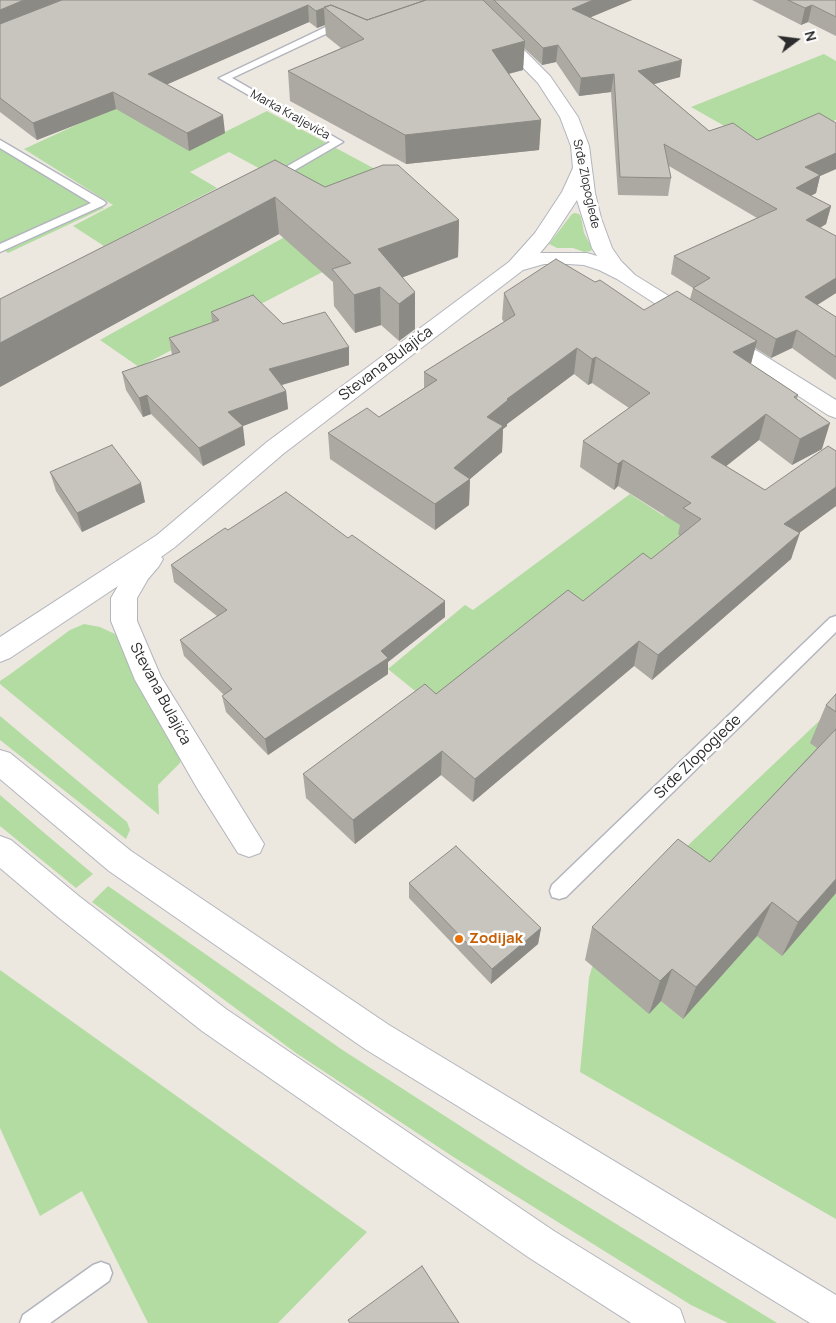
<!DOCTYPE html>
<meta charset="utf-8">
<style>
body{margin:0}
#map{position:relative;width:836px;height:1323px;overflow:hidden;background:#ece7df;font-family:Manrope,sans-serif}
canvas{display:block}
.north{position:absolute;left:771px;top:15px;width:50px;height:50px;-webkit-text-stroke:4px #fff;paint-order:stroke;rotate:75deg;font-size:14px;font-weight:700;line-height:20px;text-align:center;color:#2c2c2c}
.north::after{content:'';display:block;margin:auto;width:18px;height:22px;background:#2c2c2c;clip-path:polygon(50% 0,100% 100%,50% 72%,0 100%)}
</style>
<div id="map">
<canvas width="836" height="1323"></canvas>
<div class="north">N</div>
</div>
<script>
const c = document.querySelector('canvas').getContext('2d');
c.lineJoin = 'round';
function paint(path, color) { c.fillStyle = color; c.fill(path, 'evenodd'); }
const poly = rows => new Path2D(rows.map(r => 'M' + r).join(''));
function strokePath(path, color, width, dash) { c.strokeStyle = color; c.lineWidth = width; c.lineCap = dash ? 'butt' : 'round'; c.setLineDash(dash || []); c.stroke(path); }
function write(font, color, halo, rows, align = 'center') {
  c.font = font + ' Manrope,sans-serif'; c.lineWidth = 5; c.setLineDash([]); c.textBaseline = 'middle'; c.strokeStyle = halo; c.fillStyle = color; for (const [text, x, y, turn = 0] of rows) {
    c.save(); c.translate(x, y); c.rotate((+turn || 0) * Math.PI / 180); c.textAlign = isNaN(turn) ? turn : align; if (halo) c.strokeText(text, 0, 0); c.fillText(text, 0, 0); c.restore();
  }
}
paint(poly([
 [824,54,836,61,836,120,765,149,691,107],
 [115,107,189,150,267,111,388,176,316,216,290,185,229,152,190,172,217,188,104,246,73,226,113,205,24,149],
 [0,145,28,161,104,208,8,253,0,247],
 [342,205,396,234,139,367,100,340],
 [575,213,579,214,581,217,584,233,592,248,591,251,584,252,573,248,557,248,549,244,572,214],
 [630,494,664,516,669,512,689,525,695,545,441,712,388,669,465,605,473,610],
 [84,624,100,627,115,634,128,654,181,757,180,763,158,785,159,815,0,684,0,681,9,675,70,630],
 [836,705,836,1219,580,1072,589,978,604,925],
 [0,716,127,822,130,830,126,839,0,740],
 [0,795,42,831,93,874,76,888,0,826],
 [108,886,341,1049,527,1169,777,1323,728,1323,691,1305,455,1158,296,1053,92,902],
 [0,970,367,1232,278,1323,148,1323,82,1191,40,1216,0,1128]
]), '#b3dca2');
const service = poly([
 [332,24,350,33,345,36,332,31,232,78,343,142,276,181,268,181,266,179,268,177,330,142,219,78,332,24],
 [0,140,104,201,106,203,104,205,0,252,0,244,91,203,0,148,0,140],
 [836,616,836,632,566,897,559,899,552,897,550,891,552,885,830,618,836,616],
 [101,1262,109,1265,112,1273,109,1281,50,1323,20,1323,23,1315,93,1265,101,1262]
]);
const minor = poly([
 [457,0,474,0,550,76,578,117,589,146,595,193,601,218,612,248,621,261,635,275,836,400,836,418,828,415,617,279,599,270,584,265,568,264,544,264,523,270,283,454,175,547,161,557,163,559,159,566,148,579,137,598,137,621,161,677,264,844,260,853,249,857,238,853,197,788,135,680,111,621,111,598,118,586,10,658,0,662,0,637,157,535,267,442,509,262,535,233,562,192,573,168,571,146,560,117,538,83,457,0],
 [577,200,592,248,597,256,587,253,540,253,550,241,577,200]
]);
const secondary = poly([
 [0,750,10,753,131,851,389,1025,836,1295,836,1323,810,1323,365,1049,109,871,0,779,0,750],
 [0,836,11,840,80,897,226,1009,554,1231,680,1309,685,1323,631,1323,528,1257,202,1031,58,917,0,868,0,836]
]);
strokePath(service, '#b3b5be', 3);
strokePath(minor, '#b3b5be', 2);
strokePath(secondary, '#b3b5be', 2);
paint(service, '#fff');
paint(minor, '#fff');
paint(secondary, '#fff');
paint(poly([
 [0,0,632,0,590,17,680,77,654,84,709,131,757,140,836,123,836,169,820,176,816,193,811,196,831,206,826,224,820,228,836,293,817,305,836,317,836,380,792,348,771,358,755,348,751,364,798,395,797,399,822,449,792,465,759,440,726,466,765,490,836,451,836,506,799,533,791,559,652,680,634,666,473,802,441,775,355,844,306,798,303,774,436,694,583,601,651,559,680,536,678,534,680,525,618,486,614,490,580,467,583,441,629,408,592,383,588,385,574,374,507,424,507,426,503,429,502,452,470,479,469,505,435,530,330,459,328,433,379,417,424,388,424,372,504,322,502,319,504,293,644,310,690,299,693,288,671,274,674,256,757,218,669,166,671,178,668,196,618,195,611,92,579,96,556,62,542,65,524,48,523,70,509,74,541,120,539,150,406,164,290,101,288,71,341,48,326,36,325,25,317,28,309,22,167,84,225,133,189,151,116,109,37,140,0,112],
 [752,0,836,0,836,36,808,22,801,25],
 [275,160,325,187,459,220,458,257,403,277,415,329,399,341,381,325,355,333,334,306,333,282,279,234,0,387,0,299],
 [211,312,283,324,349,347,349,365,282,385,286,391,288,409,242,426,245,445,203,466,151,414,143,417,126,390,122,372,172,355,169,338,212,323],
 [50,472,145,502,82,532,56,491],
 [228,530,445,617,388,662,388,674,268,755,226,712,222,696,224,695,184,656,180,640,217,616,174,582,171,565],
 [836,694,836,893,782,956,757,936,683,1019,661,1001,649,1014,585,960,592,927,710,862,817,748,810,743,826,705],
 [409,883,541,928,538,944,491,984,409,898]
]), '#aca9a3');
paint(poly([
 [24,0,70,0,0,28,0,10],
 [593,0,632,0,570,26,572,9],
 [308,5,309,22,150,92,148,74],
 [812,5,808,22,801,25,805,8],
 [324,8,325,25,317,28,316,11],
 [525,41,523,70,491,78,492,50],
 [558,45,556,62,542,65,543,48],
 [682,60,680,77,636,89,638,71],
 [614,74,611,92,579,96,581,78],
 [113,92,116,109,37,140,33,123],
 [223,115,225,133,189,151,187,133],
 [541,120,539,150,406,164,405,135],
 [836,153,836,169,820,176,816,193,792,206,796,188,805,167],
 [275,197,279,234,0,387,0,343],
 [831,206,826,224,801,239,806,220],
 [459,220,458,257,379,286,378,249],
 [836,278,836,293,800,316,805,297],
 [380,287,381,325,355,333,354,295],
 [415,292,415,329,399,341,399,304],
 [797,330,792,348,771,358,776,339],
 [757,341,750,367,733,352],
 [349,347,349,365,271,388,269,369],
 [577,348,574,374,507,424,507,426,503,429,502,452,470,479,469,505,435,530,435,504,454,468,487,417,507,399],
 [596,357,592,383,588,385,592,359],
 [286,391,288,409,230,431,228,412],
 [147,395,151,414,143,417,139,398],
 [766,414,759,440,705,483,711,457],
 [830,423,822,449,792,465,800,439],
 [243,426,245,445,203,466,199,448],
 [623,460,618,486,614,490,618,464],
 [141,483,145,502,82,532,77,513],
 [836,487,836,506,776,550,784,524],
 [800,533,791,559,652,680,658,655],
 [445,601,445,617,388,662,388,674,268,755,265,739],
 [639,641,634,666,473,802,475,779],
 [442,751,441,775,355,844,353,820],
 [836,879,836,893,782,956,798,922],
 [772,902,757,936,683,1019,696,987],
 [541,928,538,944,491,984,492,969],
 [672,969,661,1001,649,1014,660,981]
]), '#8c8a85');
const building = poly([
 [0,0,24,0,0,10,0,0],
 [62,0,426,0,367,20,331,5,316,11,308,5,148,74,223,115,187,133,113,92,33,123,0,98,0,24,62,0],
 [426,0,483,0,525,41,492,50,541,120,405,135,288,71,364,39,324,7,331,5,367,20,426,0],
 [494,0,593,0,572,9,682,60,638,71,709,131,733,123,757,140,819,113,836,123,836,153,805,167,820,175,796,188,831,206,806,220,836,236,836,278,805,297,836,317,836,357,797,330,776,339,693,288,710,278,674,256,777,209,664,144,671,178,620,177,614,74,581,78,558,45,543,48,494,0],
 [788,0,836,0,836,17,812,5,805,8,788,0],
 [275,160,325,187,383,165,398,165,459,220,378,249,415,292,399,304,380,287,354,295,332,269,351,263,275,197,0,343,0,299,275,160],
 [556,259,595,282,600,280,644,310,677,291,757,341,733,352,798,395,794,397,830,423,800,439,766,414,711,457,765,490,828,446,836,451,836,487,784,524,800,533,658,655,639,641,475,779,442,751,353,820,303,774,425,684,436,694,568,590,583,601,643,553,651,559,701,519,683,508,691,503,623,460,618,464,583,441,650,393,596,357,592,359,577,348,507,399,508,400,487,417,503,426,454,468,470,479,435,504,328,433,367,408,379,417,437,380,424,372,515,315,504,293,556,259],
 [253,295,283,324,325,312,349,347,269,369,286,391,228,412,243,426,199,448,147,395,139,398,122,372,180,352,169,338,219,320,211,312,253,295],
 [112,445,141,483,77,513,50,472,112,445],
 [286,492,348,538,352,535,445,601,381,651,388,658,265,739,222,696,232,689,180,640,227,610,171,565,225,528,228,530,286,492],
 [836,694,836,712,826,705,836,694],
 [836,729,836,879,798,922,772,902,696,987,672,969,660,981,592,927,678,839,710,862,836,729],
 [456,846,541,928,492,969,409,883,456,846],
 [422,1266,459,1323,350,1323,348,1320,422,1266]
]);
paint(building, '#c8c5be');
strokePath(building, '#8c8a85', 1);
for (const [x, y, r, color] of [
 [459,939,5,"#e8710a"]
]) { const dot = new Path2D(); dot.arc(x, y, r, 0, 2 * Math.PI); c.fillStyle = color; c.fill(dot); strokePath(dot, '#fff', 2); }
write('12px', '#2c2c2c', '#fff', [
 ["Marka Kraljevića",290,115,29],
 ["Srđe Zlopogleđe",586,184,78]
]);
write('15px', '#2c2c2c', '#fff', [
 ["Stevana Bulajića",386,364,-37],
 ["Stevana Bulajića",160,694,62],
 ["Srđe Zlopogleđe",698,757,-44]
]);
write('bold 15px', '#c56008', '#fff', [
 ["Zodijak",469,939]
], 'left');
</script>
